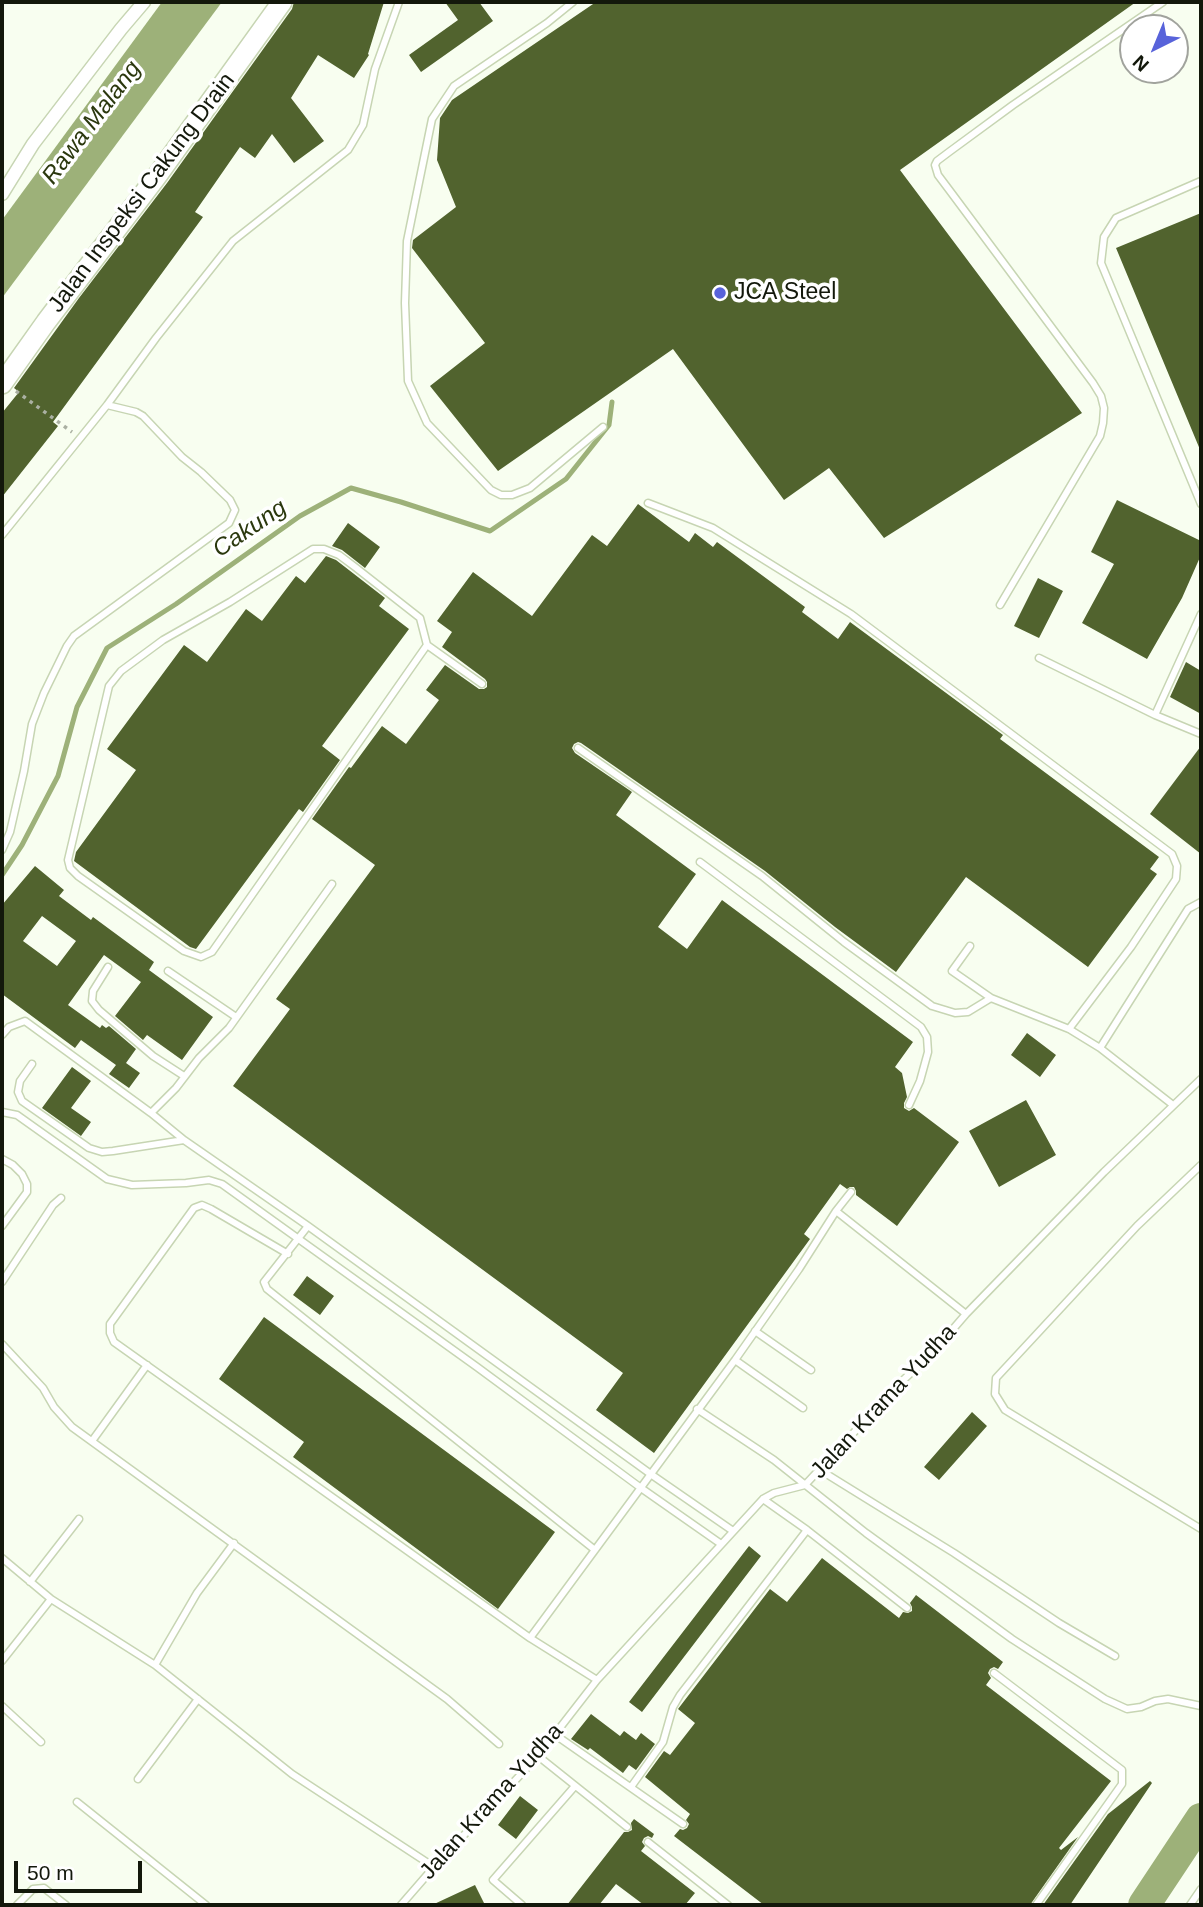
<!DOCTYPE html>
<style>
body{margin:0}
#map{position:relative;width:1203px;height:1907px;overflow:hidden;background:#f8fef0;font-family:Arial,sans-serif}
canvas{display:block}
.frame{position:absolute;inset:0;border:4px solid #13180b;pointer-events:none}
.north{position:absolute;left:1119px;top:14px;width:70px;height:70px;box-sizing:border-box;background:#fff;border:2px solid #a1a39d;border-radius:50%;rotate:223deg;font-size:19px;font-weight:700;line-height:28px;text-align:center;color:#13180b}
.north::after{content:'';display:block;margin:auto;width:24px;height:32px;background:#5863da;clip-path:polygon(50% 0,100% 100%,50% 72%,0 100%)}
.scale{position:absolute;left:14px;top:1861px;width:128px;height:32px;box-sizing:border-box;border:4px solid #13180b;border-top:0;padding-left:9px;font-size:21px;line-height:24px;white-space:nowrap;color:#13180b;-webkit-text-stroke:5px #fff;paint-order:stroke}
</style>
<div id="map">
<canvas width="1203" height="1907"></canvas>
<div class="frame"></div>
<div class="north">N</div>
<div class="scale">50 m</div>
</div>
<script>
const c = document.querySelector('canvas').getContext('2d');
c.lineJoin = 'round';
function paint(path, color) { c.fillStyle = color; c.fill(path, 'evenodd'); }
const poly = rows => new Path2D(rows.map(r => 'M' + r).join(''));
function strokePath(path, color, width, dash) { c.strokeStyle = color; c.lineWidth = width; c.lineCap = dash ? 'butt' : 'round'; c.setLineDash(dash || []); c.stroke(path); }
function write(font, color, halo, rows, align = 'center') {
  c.font = font + ' Arial,sans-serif'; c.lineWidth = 7; c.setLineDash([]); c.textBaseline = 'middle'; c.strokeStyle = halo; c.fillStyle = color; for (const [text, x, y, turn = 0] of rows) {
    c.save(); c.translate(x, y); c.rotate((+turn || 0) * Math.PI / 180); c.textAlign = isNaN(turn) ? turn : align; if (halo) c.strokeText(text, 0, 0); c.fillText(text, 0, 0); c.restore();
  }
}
paint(poly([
 [162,2,222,2,2,298,2,220]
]), '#9db179');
strokePath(poly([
 [2,875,22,845,58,776,77,707,107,648,176,604,300,516,351,488,401,502,490,531,566,479,609,425,612,402]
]), '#9db179', 5);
strokePath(poly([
 [1144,1905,1201,1819]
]), '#9db179', 32);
paint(poly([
 [294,2,384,2,368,54,369,55,354,78,318,55,291,98,324,141,294,163,272,134,255,158,240,147,195,212,203,217,53,422,58,426,2,497,2,413,19,392,14,388,79,298,167,183,292,9],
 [445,2,479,2,493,21,421,72,409,55,458,20],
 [596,2,1136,2,900,170,1082,413,884,538,829,468,784,500,673,349,498,471,430,386,485,343,412,248,413,240,456,207,437,160,440,118,452,100],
 [1201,213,1201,452,1116,248],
 [1117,500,1201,541,1201,555,1182,598,1147,659,1082,623,1114,564,1091,552],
 [638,504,689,542,695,533,713,547,717,542,805,607,802,612,838,639,850,622,1003,735,1000,739,1159,857,1150,869,1157,874,1088,967,966,877,896,972,835,927,765,871,581,743,578,742,574,744,572,748,575,753,632,792,616,815,696,874,658,927,687,949,722,900,913,1042,895,1067,902,1073,907,1097,904,1103,904,1108,909,1111,914,1108,959,1142,897,1226,856,1195,856,1191,854,1187,850,1187,847,1189,840,1184,804,1234,810,1239,654,1453,596,1410,623,1373,233,1086,290,1009,276,999,375,865,312,819,349,767,351,768,382,726,406,744,439,700,426,690,445,665,479,689,484,689,487,687,487,682,485,679,442,647,452,632,437,621,473,572,532,616,592,535,607,546],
 [348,523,380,547,365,568,342,550,332,546],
 [326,556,336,560,385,598,379,606,409,629,322,746,340,760,303,812,299,809,196,949,190,947,74,861,76,852,136,770,107,749,184,645,207,662,246,609,262,621,296,576,305,583],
 [1038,578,1063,591,1039,638,1014,626],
 [1186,662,1201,671,1201,714,1170,697],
 [1201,746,1201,854,1150,814],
 [35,866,64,890,59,896,91,920,93,917,154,962,149,970,213,1017,182,1060,147,1035,143,1040,115,1016,141,982,104,955,68,1005,100,1028,102,1025,106,1028,109,1026,136,1049,126,1063,140,1073,129,1088,109,1074,116,1065,81,1040,75,1048,2,994,2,905],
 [42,916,76,941,57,966,23,941],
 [1027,1033,1056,1055,1040,1077,1011,1055],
 [72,1067,91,1081,71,1108,91,1122,81,1136,42,1108],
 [1026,1100,1056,1155,999,1187,969,1131],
 [307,1276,334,1296,320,1315,293,1295],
 [264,1317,555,1532,498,1609,293,1457,304,1442,219,1379],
 [972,1412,987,1426,939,1480,924,1467],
 [749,1546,761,1556,642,1712,629,1702],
 [822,1558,899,1618,903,1612,908,1613,912,1611,912,1607,910,1603,916,1595,1003,1662,998,1669,994,1667,990,1669,988,1673,991,1678,986,1685,1111,1781,1059,1848,1061,1850,1078,1837,1030,1905,764,1905,674,1836,680,1829,683,1830,687,1828,689,1824,686,1820,690,1814,645,1777,664,1751,670,1755,695,1723,678,1709,770,1589,787,1602],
 [591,1714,620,1736,624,1731,636,1740,641,1733,655,1744,636,1770,629,1765,623,1773,590,1748,588,1750,571,1739],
 [1150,1781,1152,1783,1070,1905,1043,1905,1108,1814],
 [520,1796,538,1810,516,1839,498,1825],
 [634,1819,654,1834,652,1838,648,1836,644,1838,642,1842,645,1846,641,1851,695,1893,685,1905,644,1905,616,1884,599,1905,567,1905,624,1832,628,1832,632,1830,631,1823],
 [475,1885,485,1905,432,1905]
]), '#51632e');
const lane = poly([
 [573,2,547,23,454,86,432,119,407,241,405,303,408,381,427,423,491,490,501,495,512,495,530,488,603,427],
 [1201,181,1116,218,1104,237,1101,263,1201,504],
 [648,503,713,528,851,614,1172,854,1177,866,1176,879,1131,947,1069,1029],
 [2,535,107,405,156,338,233,241,348,150,363,125,375,69,399,2],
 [1000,605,1100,436,1103,423,1104,408,1101,396,1093,383,950,191,938,175,935,165,937,161,949,152,1013,105,1163,2],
 [427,645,420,618,355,567,339,555,324,549,313,549,230,602,163,640,121,671,109,686,68,860,70,868,78,876,184,951,201,957,212,952,427,645,482,684],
 [1039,658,1155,715,1201,734],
 [1155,715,1201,614],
 [578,748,762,876,844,942,932,1006,955,1013,968,1012,991,998,1069,1029,1100,1048,1173,1105],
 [2,850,10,832,24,771,32,724,44,693,67,646,74,636,229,523,235,510,230,500,201,472,182,457,143,416,136,412,107,405],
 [700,862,921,1027,927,1037,928,1052,920,1081,909,1105],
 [970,946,952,971,991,998],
 [108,967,93,991,92,1001,99,1010,153,1056,184,1076],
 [168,971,236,1017],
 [2,1035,9,1027,25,1021,151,1113,184,1140],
 [1100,1048,1188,909,1201,902],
 [32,1064,20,1081,18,1092,22,1101,89,1148,102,1152,113,1151,184,1140,308,1226,652,1475,733,1531],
 [2,1112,17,1115,107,1179,132,1185,186,1183,209,1180,222,1184,477,1367,641,1488,721,1544],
 [151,1113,176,1088,199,1058,229,1028,332,884],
 [2,1159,13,1165,22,1174,27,1184,27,1192,2,1226],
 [1201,1165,1137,1226,996,1378,995,1394,1005,1410,1201,1529],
 [836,1211,966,1314],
 [308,1226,264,1282,267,1289,595,1550],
 [288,1254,211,1209,202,1205,194,1208,110,1324,110,1333,114,1342,530,1638,735,1360,799,1269,836,1211,851,1192],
 [2,1282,53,1205,61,1198],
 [755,1331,811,1370],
 [2,1344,43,1388,54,1407,72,1427,447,1699,499,1744],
 [735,1360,803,1408],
 [697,1409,774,1460,866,1533,1012,1639,1105,1699,1127,1709,1141,1707,1155,1701,1168,1699,1201,1706],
 [92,1441,147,1365],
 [820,1470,954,1553,1059,1623,1115,1656],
 [763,1499,807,1530],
 [2,1558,51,1599,155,1665,292,1774,434,1867],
 [30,1582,79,1519],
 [530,1638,597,1680],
 [2,1661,51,1599],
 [155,1665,197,1593,234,1543],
 [994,1673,1122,1770,1122,1784,1036,1905],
 [2,1706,41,1742],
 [554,1734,683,1824],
 [538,1756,627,1827],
 [138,1779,198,1699],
 [631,1787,663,1742,673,1707,680,1695,807,1530,907,1608],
 [77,1802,206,1905],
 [648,1842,728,1905],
 [17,1905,33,1889,44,1888,66,1905],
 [401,1905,434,1867,538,1756,597,1680,763,1499,774,1493,805,1485,898,1385,934,1351,966,1314,1104,1172,1201,1079],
 [522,1905,493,1880,575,1786],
 [1190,1905,1201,1889]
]);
const street = poly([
 [2,194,33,144,121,29,144,2]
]);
const secondary = poly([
 [2,384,46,322,157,176,282,2]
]);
strokePath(lane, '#c7d5b3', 9);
strokePath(street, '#c7d5b3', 15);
strokePath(secondary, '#c7d5b3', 22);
strokePath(poly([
 [16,391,72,432]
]), '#aab0a2', 3.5, [3.5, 5]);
strokePath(lane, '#fff', 6);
strokePath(street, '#fff', 12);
strokePath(secondary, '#fff', 19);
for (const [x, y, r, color] of [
 [720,293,7,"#5863da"]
]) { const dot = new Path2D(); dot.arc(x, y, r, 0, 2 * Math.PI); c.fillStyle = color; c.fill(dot); strokePath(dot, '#fff', 2.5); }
write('23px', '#13180b', '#fff', [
 ["Jalan Inspeksi Cakung Drain",142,193,-53],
 ["Jalan Krama Yudha",884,1402,-47],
 ["Jalan Krama Yudha",492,1802,-48]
]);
write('23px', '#13180b', '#fff', [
 ["JCA Steel",734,293]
], 'left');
write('italic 24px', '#2b380e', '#fff', [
 ["Rawa Malang",92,123,-53],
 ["Cakung",250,529,-34]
]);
</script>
